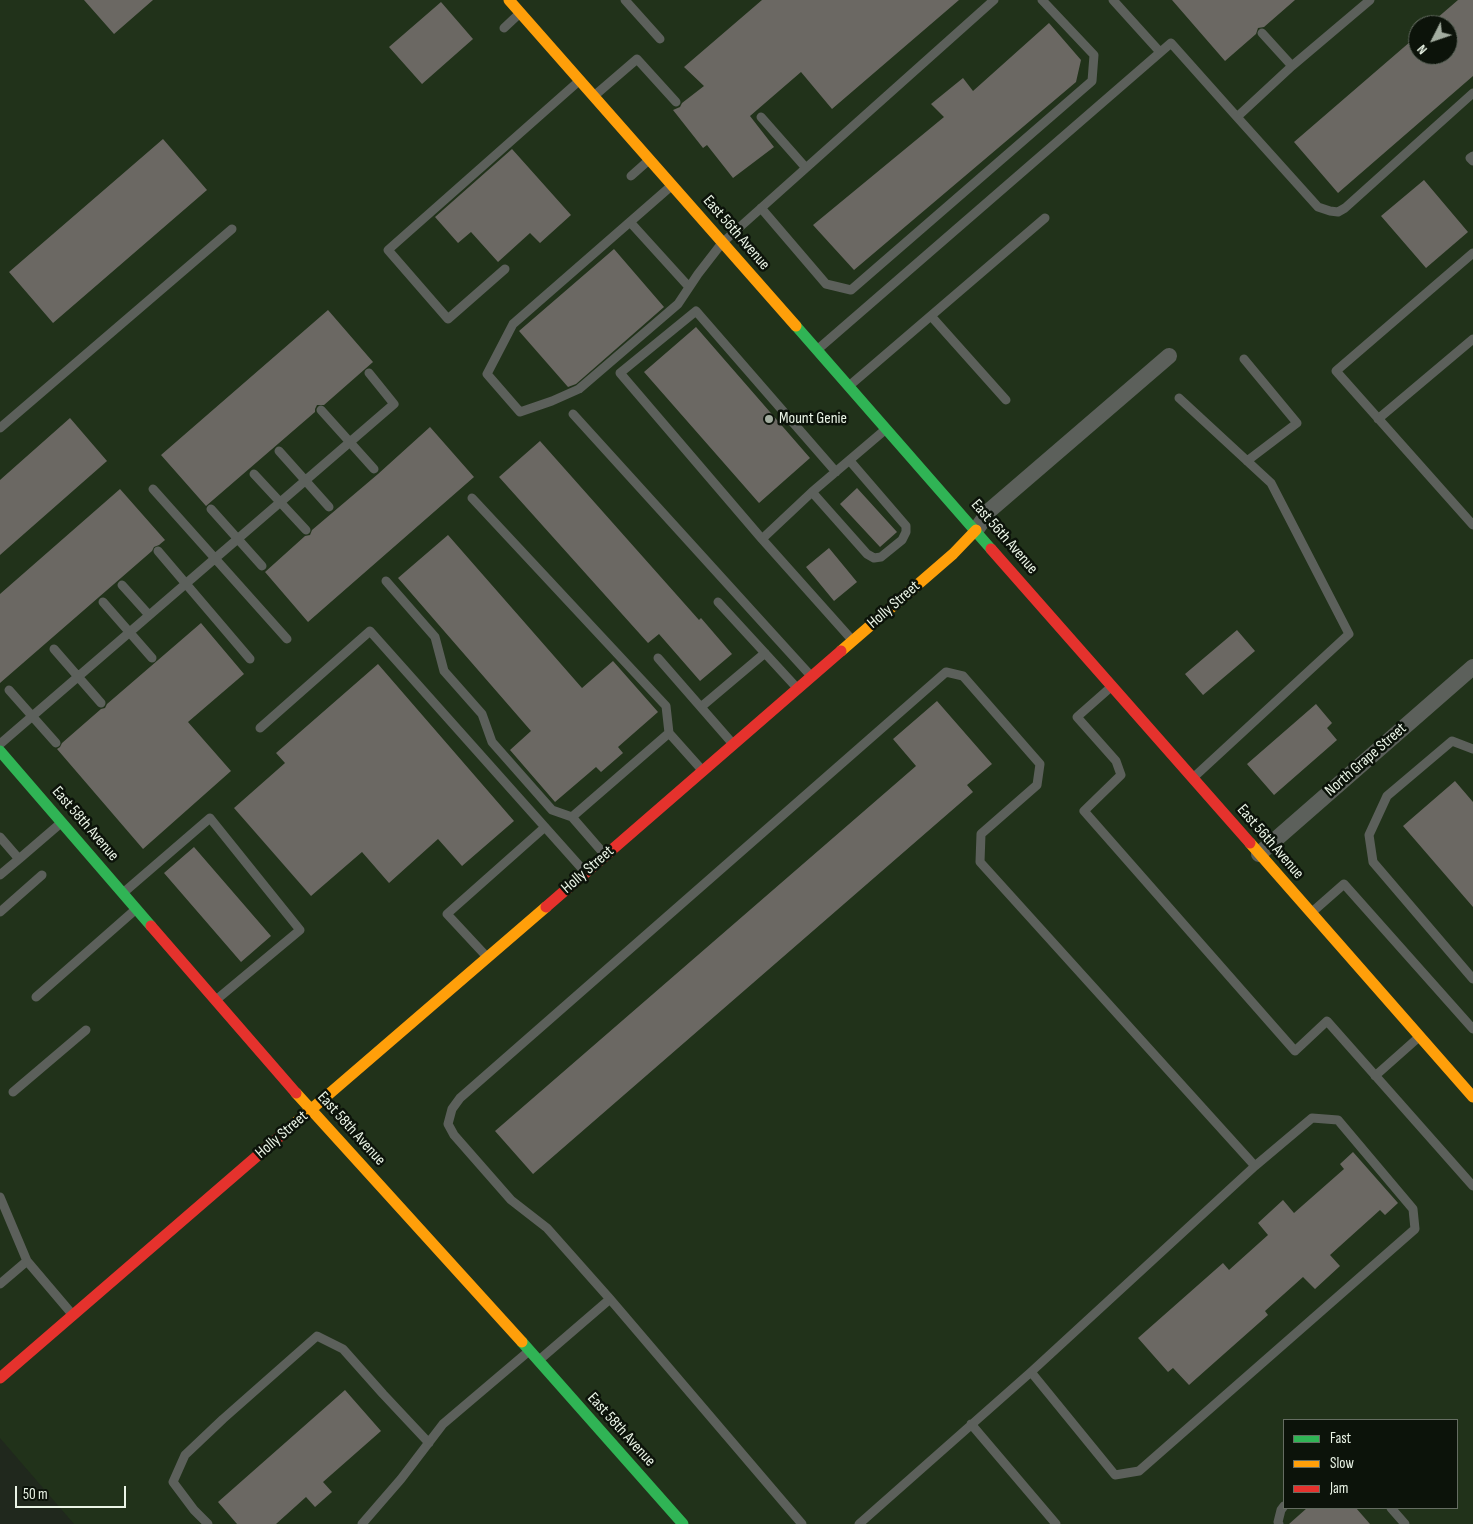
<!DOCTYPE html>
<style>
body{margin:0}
#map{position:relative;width:1473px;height:1524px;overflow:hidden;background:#20281d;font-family:"Sofia Sans Condensed",sans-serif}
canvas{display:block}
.legend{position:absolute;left:1283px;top:1419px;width:175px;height:90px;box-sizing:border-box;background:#0c130a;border:1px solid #656d62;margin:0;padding:6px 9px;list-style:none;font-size:15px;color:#eaf4e6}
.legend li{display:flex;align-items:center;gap:10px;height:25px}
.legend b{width:25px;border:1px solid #656d62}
.north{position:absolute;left:1408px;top:15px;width:50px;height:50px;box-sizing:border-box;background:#0c130a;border:1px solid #656d62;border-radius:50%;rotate:229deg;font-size:14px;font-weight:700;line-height:20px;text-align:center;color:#eaf4e6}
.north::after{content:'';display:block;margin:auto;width:18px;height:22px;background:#a3ada0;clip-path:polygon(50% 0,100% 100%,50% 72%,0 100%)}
.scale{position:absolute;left:15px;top:1486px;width:111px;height:22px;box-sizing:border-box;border:2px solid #eaf4e6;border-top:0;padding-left:6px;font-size:15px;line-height:18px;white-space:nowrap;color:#eaf4e6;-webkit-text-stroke:4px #0c130a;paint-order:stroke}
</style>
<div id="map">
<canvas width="1473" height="1524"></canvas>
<ul class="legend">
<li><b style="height:6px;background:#30b455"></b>Fast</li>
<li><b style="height:6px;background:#ff9f0a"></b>Slow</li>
<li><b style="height:6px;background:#e5322d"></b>Jam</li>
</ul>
<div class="north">N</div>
<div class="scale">50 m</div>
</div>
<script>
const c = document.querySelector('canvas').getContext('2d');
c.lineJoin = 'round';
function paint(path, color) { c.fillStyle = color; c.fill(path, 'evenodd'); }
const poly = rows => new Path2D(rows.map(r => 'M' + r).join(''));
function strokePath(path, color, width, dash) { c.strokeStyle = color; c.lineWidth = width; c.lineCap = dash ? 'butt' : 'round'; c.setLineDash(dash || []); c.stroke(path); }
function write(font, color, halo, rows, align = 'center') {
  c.font = font + ' "Sofia Sans Condensed",sans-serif'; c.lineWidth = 5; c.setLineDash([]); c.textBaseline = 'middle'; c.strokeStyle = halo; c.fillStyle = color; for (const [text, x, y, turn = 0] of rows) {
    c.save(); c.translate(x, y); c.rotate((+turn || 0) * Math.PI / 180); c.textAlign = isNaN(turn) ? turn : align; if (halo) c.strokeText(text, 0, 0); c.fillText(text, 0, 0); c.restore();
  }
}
paint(poly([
 [0,0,1473,0,1473,1524,74,1524,0,1438],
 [1418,25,1448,25,1448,55,1418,55],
 [1284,1420,1457,1420,1457,1508,1284,1508]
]), '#21321a');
paint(poly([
 [84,0,153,0,114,34],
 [762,0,959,0,832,109,801,72,750,116,774,147,733,178,707,145,703,148,673,110,680,107,682,103,704,86,684,67],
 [1172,0,1295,0,1264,27,1258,28,1256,34,1225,61],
 [1458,0,1473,0,1473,76,1338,193,1294,142,1418,35,1418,55,1448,55,1448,25,1429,25],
 [441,2,473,39,422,84,389,47],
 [1049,23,1081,60,1076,82,854,270,813,225,944,117,931,104,963,78,973,91],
 [163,139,207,190,53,323,9,272],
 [512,149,571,215,540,243,530,233,498,262,471,232,458,243,435,217],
 [1424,180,1468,232,1426,268,1381,216],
 [614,249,664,307,576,384,568,387,519,331],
 [328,310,373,362,324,405,317,405,315,409,315,412,206,506,161,455],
 [696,327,810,458,759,503,644,372],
 [70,418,107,461,0,555,0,480],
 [430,427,474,477,308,622,265,572,305,536,310,535,312,530,378,474],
 [540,441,699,620,701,618,732,654,700,681,659,634,648,643,499,477],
 [857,488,897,532,880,547,840,504],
 [120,489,165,540,159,545,154,547,152,551,0,683,0,594],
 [448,535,582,688,613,661,658,712,618,747,623,753,601,772,596,767,555,802,510,750,531,731,398,578],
 [829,548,857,582,834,601,806,567],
 [201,623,244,674,188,722,231,771,143,849,57,749,60,747,62,743,101,709,105,708,107,704],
 [1237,630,1255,651,1203,695,1185,674],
 [378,664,514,821,462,866,438,839,389,883,362,852,311,896,234,808,285,763,276,753],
 [937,701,992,764,967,785,973,792,533,1174,495,1131,916,766,893,739],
 [1316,704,1332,723,1327,728,1337,740,1274,795,1247,764],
 [1455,781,1473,802,1473,907,1403,826],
 [194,847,271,936,241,962,164,873],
 [1353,1152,1398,1203,1385,1215,1380,1210,1330,1255,1340,1266,1315,1289,1303,1277,1265,1311,1268,1315,1189,1385,1173,1368,1168,1372,1138,1338,1223,1263,1229,1270,1268,1235,1258,1223,1283,1200,1294,1213,1344,1169,1340,1164],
 [345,1390,381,1431,323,1482,332,1492,315,1507,306,1497,276,1524,237,1524,218,1502],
 [1307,1508,1356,1508,1370,1524,1289,1524]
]), '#6b6863');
strokePath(poly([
 [625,0,660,39],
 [1113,0,1160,52],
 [504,28,520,13],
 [1262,33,1292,66],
 [594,96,637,59,676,102],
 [761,117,806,168],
 [1237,117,1318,207,1330,211,1338,212,1345,208,1473,93],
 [1473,156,1470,158,1473,161],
 [631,176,649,160],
 [670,187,513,324,487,374,520,412,552,401,579,389,678,304,698,274,722,243,994,0],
 [761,208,826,284,851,290,1092,81,1094,55,1042,0],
 [630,222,689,287],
 [1473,253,1336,371,1473,525],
 [505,269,448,319,388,250,579,81],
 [931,316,1006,400],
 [817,350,1171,43,1237,117,1292,66,1370,0],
 [1244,359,1297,423,1247,461],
 [849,386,1045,218],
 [1179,398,1271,483,1349,634,1194,777],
 [321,410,374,469],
 [573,414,811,676],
 [1378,419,1473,339],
 [0,428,232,229],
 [279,451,329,507],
 [254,474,306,530],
 [153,489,287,639],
 [812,492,867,554,874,558,881,557,902,540,906,532,906,526,850,461],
 [472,498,666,706,669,733],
 [211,509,262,566],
 [762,539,620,373,696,311,836,472],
 [158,551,250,659],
 [386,581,435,637,444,671,482,714,492,742,552,810,572,817],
 [122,585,149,615],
 [103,602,152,658],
 [718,602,797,688],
 [853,641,762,539,812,492,886,429],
 [54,649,101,703],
 [658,658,733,744],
 [1111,687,1077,717,1116,761,1121,775,1084,811,1295,1051,1327,1021,1473,1186],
 [9,690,56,743],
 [701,707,765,653],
 [260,728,370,631,585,872],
 [0,744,394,404,369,373],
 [1473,749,1452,741,1387,796,1369,835,1373,862,1473,979],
 [0,837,19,859,62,822],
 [605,855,572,817,669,733,702,770],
 [0,875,19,859],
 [123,893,210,818,300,930,216,1000],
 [0,912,42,875],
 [1311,913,1344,884,1473,1029],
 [487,957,447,914,545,827],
 [36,997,135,910],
 [1375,1076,1419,1037],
 [13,1092,86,1030],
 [0,1197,27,1261],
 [0,1284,27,1261,72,1314],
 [538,1361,610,1299],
 [971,1424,1056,1524],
 [1391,1508,1405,1524],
 [208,1524,194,1510,173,1482,185,1455,223,1419,317,1336,343,1349,383,1394,429,1443],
 [362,1524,401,1479,443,1424,529,1351],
 [802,1524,610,1299,547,1228,511,1200,454,1135,448,1124,452,1109,460,1098,946,672,963,676,1040,764,1037,785,981,834,980,862,1255,1166],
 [859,1524,1031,1372,1255,1166,1312,1118,1338,1120,1413,1209,1415,1229,1139,1471,1115,1475,1031,1372],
 [1279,1524,1278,1522,1281,1510,1284,1506]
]), '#5c605b', 9);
strokePath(poly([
 [976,530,990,510,1169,356],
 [1259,854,1473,667]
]), '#5c605b', 16);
strokePath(poly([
 [796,326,991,549],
 [0,751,151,926],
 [522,1342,683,1524]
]), '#30b455', 11);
strokePath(poly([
 [509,0,796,326],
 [841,651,953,554,976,530],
 [1250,843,1473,1097],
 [296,1093,522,1342],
 [293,1125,546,907]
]), '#ff9f0a', 11);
strokePath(poly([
 [991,549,1250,843],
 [546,907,841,651],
 [151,926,296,1093],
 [0,1378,293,1125]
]), '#e5322d', 11);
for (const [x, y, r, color] of [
 [769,419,5,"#a3ada0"]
]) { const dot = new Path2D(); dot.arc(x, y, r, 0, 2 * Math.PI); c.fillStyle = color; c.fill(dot); strokePath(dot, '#0c130a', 2); }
write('16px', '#eaf4e6', '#0c130a', [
 ["East 56th Avenue",736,233,49],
 ["East 56th Avenue",1004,537,49],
 ["Holly Street",894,605,-41],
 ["North Grape Street",1366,760,-41],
 ["East 58th Avenue",85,824,49],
 ["East 56th Avenue",1270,842,49],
 ["Holly Street",588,870,-41],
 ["East 58th Avenue",351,1129,48],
 ["Holly Street",282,1135,-41],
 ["East 58th Avenue",621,1430,48]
]);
write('16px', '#eaf4e6', '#0c130a', [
 ["Mount Genie",779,419]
], 'left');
</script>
